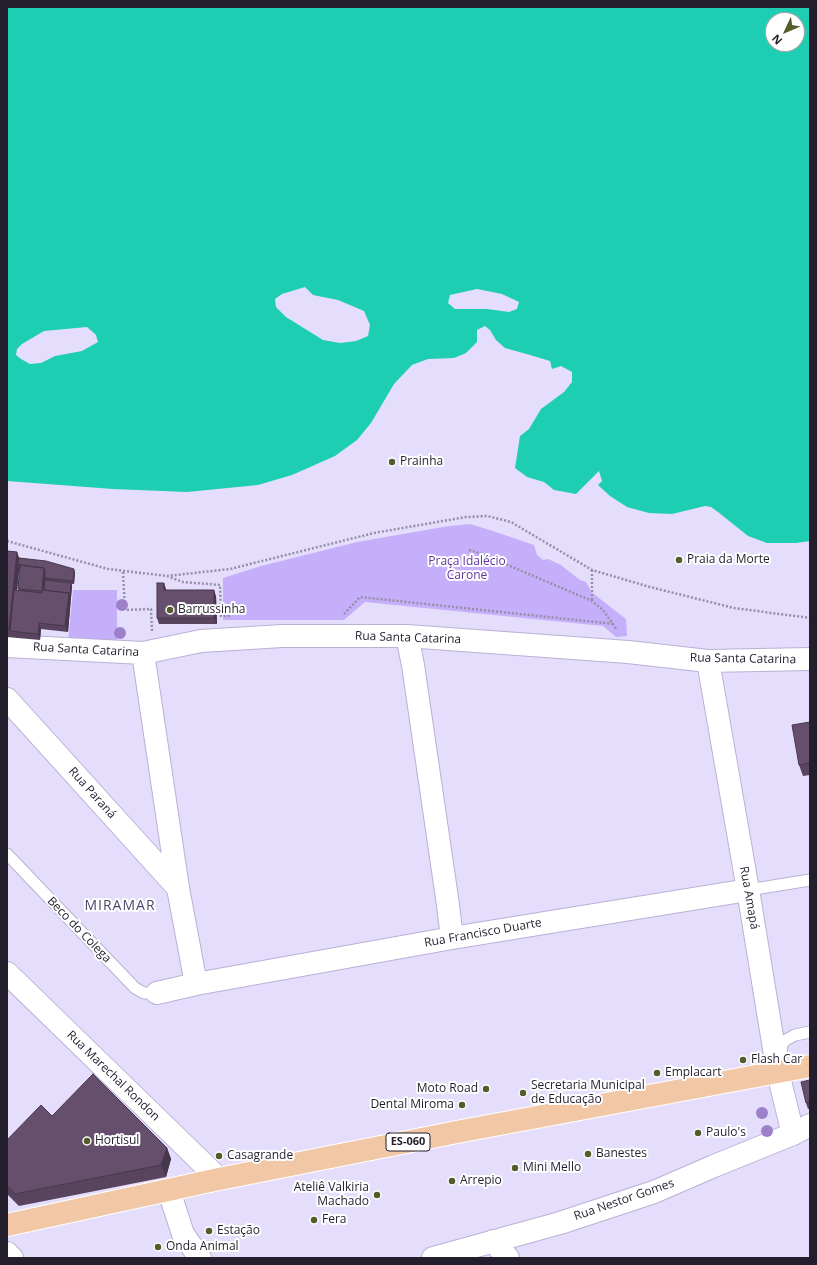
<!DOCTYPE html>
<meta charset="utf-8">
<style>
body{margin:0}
#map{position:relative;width:817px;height:1265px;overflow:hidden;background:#e5ddfc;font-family:"Open Sans",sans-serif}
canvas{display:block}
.frame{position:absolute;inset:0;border:8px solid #221e2c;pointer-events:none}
.north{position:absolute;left:765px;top:12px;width:40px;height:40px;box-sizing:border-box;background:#fff;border:1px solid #a7a5ab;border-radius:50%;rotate:226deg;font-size:11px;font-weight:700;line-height:16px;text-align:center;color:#221e2c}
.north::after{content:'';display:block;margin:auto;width:14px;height:18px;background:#535c2b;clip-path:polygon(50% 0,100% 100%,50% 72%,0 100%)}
</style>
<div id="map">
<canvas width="817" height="1265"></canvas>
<div class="frame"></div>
<div class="north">N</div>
</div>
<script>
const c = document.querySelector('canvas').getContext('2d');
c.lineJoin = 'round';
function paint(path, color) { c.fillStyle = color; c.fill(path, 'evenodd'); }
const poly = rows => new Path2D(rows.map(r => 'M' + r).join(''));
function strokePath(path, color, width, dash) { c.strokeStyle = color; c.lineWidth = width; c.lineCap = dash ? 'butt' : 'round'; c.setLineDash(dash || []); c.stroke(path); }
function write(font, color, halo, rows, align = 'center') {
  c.font = font + ' "Open Sans",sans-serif'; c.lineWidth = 4; c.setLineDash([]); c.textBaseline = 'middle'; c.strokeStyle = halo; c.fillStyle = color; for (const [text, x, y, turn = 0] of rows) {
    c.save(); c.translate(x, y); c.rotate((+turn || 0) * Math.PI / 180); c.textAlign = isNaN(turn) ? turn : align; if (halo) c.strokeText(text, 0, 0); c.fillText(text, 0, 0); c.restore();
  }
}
paint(poly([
 [470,524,493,531,534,545,537,555,542,559,543,560,548,559,561,565,580,580,586,582,590,589,590,591,626,619,627,636,616,637,603,626,365,602,344,620,223,620,223,578,261,566,357,542,449,526],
 [73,590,117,590,117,642,68,643]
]), '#c6affa');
paint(poly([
 [7,7,810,7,810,541,796,543,767,543,748,536,718,512,711,507,705,506,672,514,649,513,627,507,610,496,598,485,602,481,599,471,576,494,554,490,544,482,527,477,515,468,520,436,529,429,541,409,564,392,572,382,572,372,561,366,552,369,550,361,530,355,505,348,496,340,490,330,485,326,477,330,477,342,466,353,454,358,428,359,412,365,394,384,371,423,357,440,335,456,292,475,258,485,187,492,113,489,7,481],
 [773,20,797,20,797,44,773,44],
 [305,287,313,295,338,300,364,311,370,325,368,336,356,341,340,343,323,340,286,317,276,307,275,299,282,294],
 [477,289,502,294,519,302,517,309,509,312,487,309,455,309,448,303,450,295],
 [87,327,96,335,98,342,82,351,55,356,41,363,30,364,21,359,16,355,17,349,22,344,44,331]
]), '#1eceb3');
const service = poly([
 [7,854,135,988,144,993,157,993],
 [748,890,810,880],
 [782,1056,781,1047,784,1041,795,1035,810,1032]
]);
const minor = poly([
 [407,636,413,665,448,905,452,938],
 [7,646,143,653,201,641,282,636,407,636,628,652,708,661,810,659],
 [143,653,178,888,196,984],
 [708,661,748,890,778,1073,793,1134],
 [7,699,178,888],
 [7,973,219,1179],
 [157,993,196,984,452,938,748,890],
 [169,1191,183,1234,200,1258],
 [493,1241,508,1258],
 [7,1253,12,1258],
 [433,1258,560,1223,654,1192,714,1166,793,1134,810,1125]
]);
const primary = poly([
 [7,1225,219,1179,462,1131,810,1066]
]);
strokePath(service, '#bbb0d6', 13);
strokePath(minor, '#bbb0d6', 24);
strokePath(primary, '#fff', 24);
strokePath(poly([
 [7,541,108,569,167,576,230,569,374,533,466,517,487,516,511,522,592,570,650,587,734,608,810,618],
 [469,550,482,554,592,601,603,610,617,630],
 [592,570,592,601],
 [123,572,125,610,151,609,152,631],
 [167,576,183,582,220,585,221,616,230,616],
 [344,614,360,597,614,624]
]), '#948ea6', 2.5, [2, 2]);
strokePath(service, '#fff', 11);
strokePath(minor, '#fff', 22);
strokePath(primary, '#f1c7a6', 22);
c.fillStyle = '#9c81ca';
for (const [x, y] of [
 [122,605],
 [120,633],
 [762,1113],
 [767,1131]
]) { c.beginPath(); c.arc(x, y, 6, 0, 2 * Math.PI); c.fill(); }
paint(poly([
 [7,551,17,552,19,558,75,572,74,584,72,584,72,586,68,632,41,629,40,640,7,637],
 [19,570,20,571,18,589,19,590,17,590],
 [216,596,217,624,159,624,157,618],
 [810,722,810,775,803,776,799,765],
 [810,1080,810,1109,808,1109,806,1103],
 [52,1116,167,1148,171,1159,166,1177,19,1206,7,1194,7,1140]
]), '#58445e');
paint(poly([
 [17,552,20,561,18,567,19,570,13,632,10,631,9,629],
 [44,568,47,574,45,578,46,581,45,593,42,590],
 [74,569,75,572,74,584,73,581],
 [71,583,72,586,68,632,65,626,69,593],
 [164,583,166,589,167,596,164,590],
 [214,590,216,596,217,624,214,618],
 [39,623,41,629,40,640,38,634],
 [167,1148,171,1159,166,1177,161,1165]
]), '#47374c');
const building = poly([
 [7,551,17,552,9,629,7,628,7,551],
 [19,558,46,561,74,569,73,581,45,578,45,571,44,568,20,565,20,568,18,567,19,558],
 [20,565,44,568,42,590,69,593,65,626,39,623,38,634,10,631,14,590,42,593,42,591,18,589,20,565],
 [45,580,71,583,70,596,69,593,44,590,45,580],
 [157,583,164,583,164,590,214,590,214,618,157,618,157,583],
 [810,722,810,771,809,763,799,765,792,725,810,722],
 [93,1074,167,1148,161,1165,15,1194,7,1186,7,1140,41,1105,52,1116,93,1074],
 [810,1080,810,1102,806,1103,801,1082,810,1080]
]);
paint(building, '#664f6d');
strokePath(building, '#47374c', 1);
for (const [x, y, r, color] of [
 [392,462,4,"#535c2b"],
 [679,560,4,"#535c2b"],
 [170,610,4,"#535c2b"],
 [743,1060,4,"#535c2b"],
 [657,1073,4,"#535c2b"],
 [486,1089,4,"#535c2b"],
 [523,1093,4,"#535c2b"],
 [462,1105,4,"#535c2b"],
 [698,1133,4,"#535c2b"],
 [87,1141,4,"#535c2b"],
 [588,1154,4,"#535c2b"],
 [219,1156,4,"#535c2b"],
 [515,1168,4,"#535c2b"],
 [452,1181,4,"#535c2b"],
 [377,1195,4,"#535c2b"],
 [314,1220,4,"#535c2b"],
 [209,1231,4,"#535c2b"],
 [158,1247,4,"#535c2b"]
]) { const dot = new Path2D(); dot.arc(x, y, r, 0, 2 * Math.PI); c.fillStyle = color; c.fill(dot); strokePath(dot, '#fff', 1.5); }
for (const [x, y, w] of [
 [408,1142,44]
]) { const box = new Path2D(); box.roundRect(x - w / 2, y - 9, w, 18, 3); c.fillStyle = '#fff'; c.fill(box); strokePath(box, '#221e2c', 1); }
write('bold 11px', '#221e2c', null, [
 ["ES-060",408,1142]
]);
write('12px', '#221e2c', '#fff', [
 ["Prainha",400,462],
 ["Praia da Morte",687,560],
 ["Barrussinha",178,610],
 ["Flash Car",751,1060],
 ["Emplacart",665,1073],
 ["Secretaria Municipal",531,1086],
 ["de Educação",531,1100],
 ["Moto Road",478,1089,"right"],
 ["Dental Miroma",454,1105,"right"],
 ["Paulo's",706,1133],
 ["Hortisul",95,1141],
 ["Banestes",596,1154],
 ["Casagrande",227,1156],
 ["Mini Mello",523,1168],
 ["Arrepio",460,1181],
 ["Ateliê Valkiria",369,1188,"right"],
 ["Machado",369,1202,"right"],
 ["Fera",322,1220],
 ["Estação",217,1231],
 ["Onda Animal",166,1247]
], 'left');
write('12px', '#6135a1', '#fff', [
 ["Praça Idalécio",467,562],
 ["Carone",467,576]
]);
write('12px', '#221e2c', '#fff', [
 ["Rua Santa Catarina",408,638,2],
 ["Rua Santa Catarina",86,650,3],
 ["Rua Santa Catarina",743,659,1],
 ["Rua Paraná",92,793,48],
 ["Rua Amapá",749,898,80],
 ["Beco do Colega",79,930,46],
 ["Rua Francisco Duarte",483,933,-10],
 ["Rua Marechal Rondon",113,1076,44],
 ["Rua Nestor Gomes",624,1200,-19]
]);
c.letterSpacing = '1px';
write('14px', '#504667', '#fff', [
 ["MIRAMAR",120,906]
]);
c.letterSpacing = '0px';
</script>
